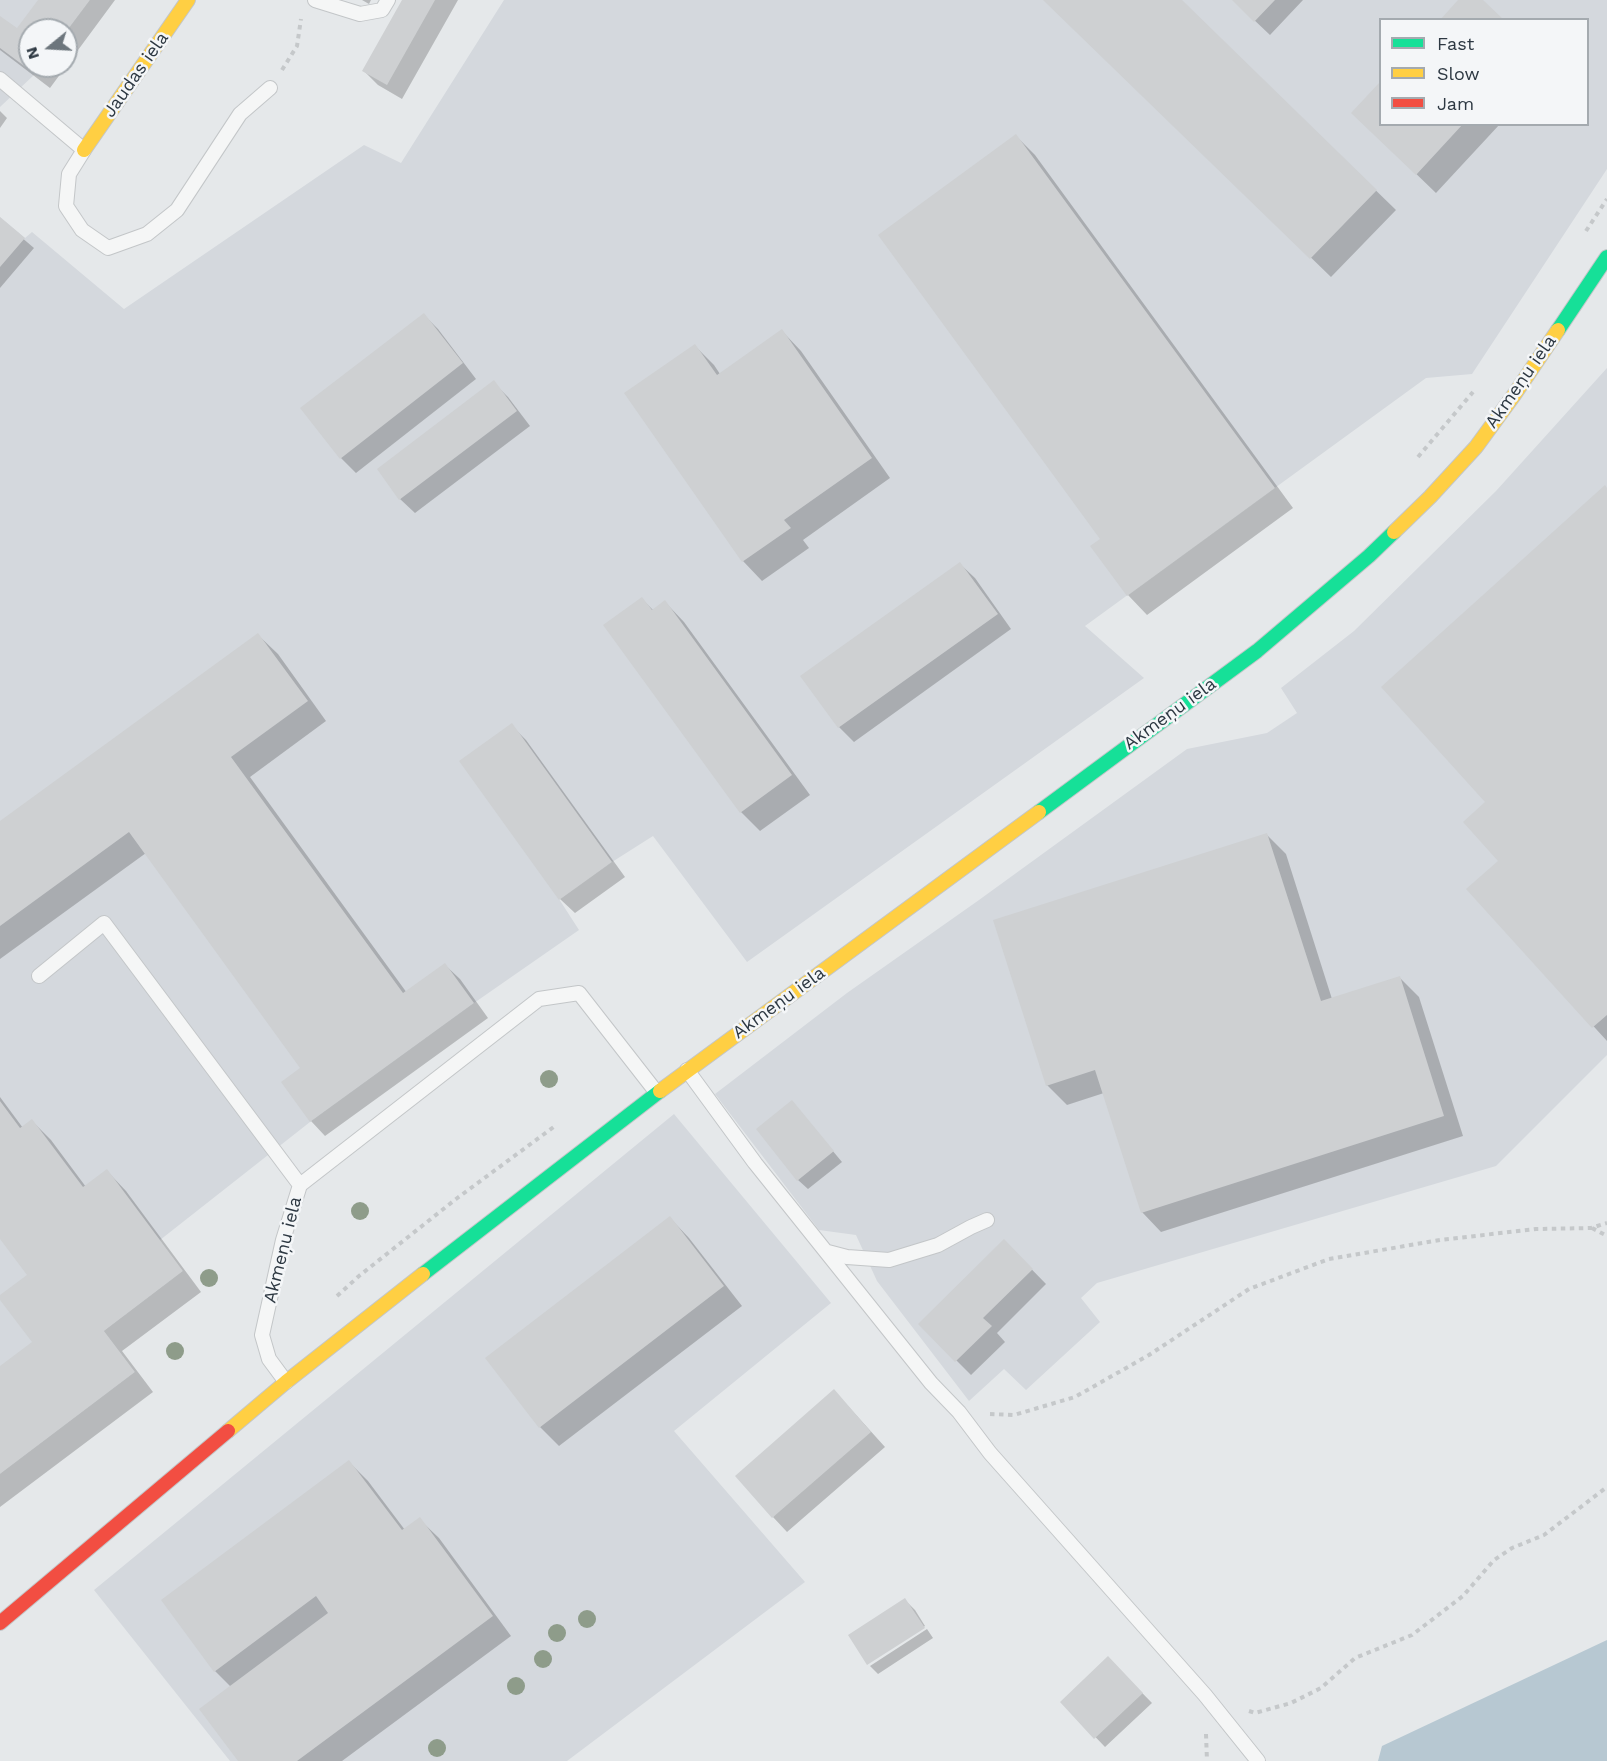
<!DOCTYPE html>
<meta charset="utf-8">
<style>
body{margin:0}
#map{position:relative;width:1607px;height:1761px;overflow:hidden;background:#e5e8ea;font-family:"Work Sans",sans-serif}
canvas{display:block}
.legend{position:absolute;left:1379px;top:18px;width:210px;height:108px;box-sizing:border-box;background:#f4f6f8;border:2px solid #a4aaaf;margin:0;padding:8px 10px;list-style:none;font-size:18px;color:#2d3842}
.legend li{display:flex;align-items:center;gap:12px;height:30px}
.legend b{width:30px;border:2px solid #a4aaaf}
.north{position:absolute;left:18px;top:18px;width:60px;height:60px;box-sizing:border-box;background:#f4f6f8;border:2px solid #a4aaaf;border-radius:50%;rotate:252deg;font-size:16px;font-weight:700;line-height:24px;text-align:center;color:#2d3842}
.north::after{content:'';display:block;margin:auto;width:21px;height:27px;background:#6d767d;clip-path:polygon(50% 0,100% 100%,50% 72%,0 100%)}
</style>
<div id="map">
<canvas width="1607" height="1761"></canvas>
<ul class="legend">
<li><b style="height:8px;background:#16e098"></b>Fast</li>
<li><b style="height:8px;background:#ffcf43"></b>Slow</li>
<li><b style="height:8px;background:#f24e42"></b>Jam</li>
</ul>
<div class="north">N</div>
</div>
<script>
const c = document.querySelector('canvas').getContext('2d');
c.lineJoin = 'round';
function paint(path, color) { c.fillStyle = color; c.fill(path, 'evenodd'); }
const poly = rows => new Path2D(rows.map(r => 'M' + r).join(''));
function strokePath(path, color, width, dash) { c.strokeStyle = color; c.lineWidth = width; c.lineCap = dash ? 'butt' : 'round'; c.setLineDash(dash || []); c.stroke(path); }
function write(font, color, halo, rows, align = 'center') {
  c.font = font + ' "Work Sans",sans-serif'; c.lineWidth = 5; c.setLineDash([]); c.textBaseline = 'middle'; c.strokeStyle = halo; c.fillStyle = color; for (const [text, x, y, turn = 0] of rows) {
    c.save(); c.translate(x, y); c.rotate((+turn || 0) * Math.PI / 180); c.textAlign = isNaN(turn) ? turn : align; if (halo) c.strokeText(text, 0, 0); c.fillText(text, 0, 0); c.restore();
  }
}
paint(poly([
 [0,0,90,0,66,32,66,30,30,30,30,66,41,66,35,74,0,107],
 [504,0,1607,0,1607,169,1472,374,1426,378,1085,626,1144,678,747,962,653,836,612,862,559,899,579,930,474,1003,310,1122,160,1240,183,1271,104,1331,135,1372,0,1474,0,217,25,238,32,232,124,309,364,145,401,163],
 [1380,20,1588,20,1588,124,1380,124],
 [1607,368,1607,1055,1496,1166,1097,1283,1081,1298,1100,1322,1026,1390,1004,1369,969,1401,877,1281,856,1235,819,1230,715,1094,847,993,979,900,1187,749,1267,733,1297,713,1281,688,1354,631,1496,491],
 [674,1114,831,1303,674,1431,805,1582,567,1761,230,1761,94,1590]
]), '#d4d8dd');
paint(poly([
 [1607,1640,1607,1761,1378,1761,1382,1746]
]), '#b7c8d2');
paint(poly([
 [40,0,115,0,50,88,0,50,0,18,17,31],
 [30,30,66,30,66,66,30,66],
 [362,0,371,0,369,4],
 [403,0,458,0,402,99,378,85,364,71],
 [1045,0,1180,0,1396,210,1331,277],
 [1233,0,1303,0,1270,35],
 [1380,84,1380,124,1500,124,1436,193,1353,113],
 [0,111,7,118,0,128],
 [1016,136,1035,155,1293,508,1147,615,1128,595,1102,539],
 [0,219,34,248,0,288],
 [424,315,438,329,476,379,356,473,341,458,303,409],
 [782,331,801,351,890,478,803,540,809,548,762,581,743,561,626,393,695,346,714,365,720,374],
 [493,382,508,397,530,426,415,513,400,499],
 [1607,490,1607,1041,1468,889,1500,861],
 [960,564,975,578,1011,629,854,742,839,727,803,676],
 [642,599,654,611,665,602,684,622,810,795,760,831,741,812],
 [258,635,278,654,326,721,250,777,407,993,445,965,460,979,488,1018,325,1136,311,1121,302,1068,146,853,0,959,0,823],
 [511,725,526,740,625,877,575,913,560,899],
 [1267,835,1286,854,1332,999,1399,977,1419,997,1463,1136,1161,1232,1142,1212,1104,1093,1067,1105,1047,1085],
 [0,1097,23,1128,32,1121,51,1140,86,1187,107,1171,126,1191,201,1292,122,1351,153,1392,0,1507,0,1368,34,1343,0,1297,29,1275,0,1236],
 [792,1102,842,1162,808,1189,798,1180],
 [670,1218,689,1238,742,1306,559,1446,540,1427],
 [1004,1241,1046,1284,997,1333,1005,1342,971,1375,920,1324],
 [848,1406,885,1447,787,1532,773,1517],
 [349,1462,368,1481,405,1530,419,1519,439,1538,511,1636,342,1761,239,1761,231,1687,215,1671],
 [905,1600,915,1610,925,1626,868,1663,868,1664,850,1636],
 [927,1629,933,1638,878,1674,870,1666],
 [1108,1658,1152,1703,1105,1747,1062,1702]
]), '#0003');
paint(poly([
 [38,0,90,0,66,32,66,30,30,30,30,66,41,66,35,74,0,48,0,16,17,28],
 [402,0,435,0,387,85,362,71],
 [1043,0,1182,0,1377,190,1310,259],
 [1232,0,1275,0,1254,22],
 [1458,0,1483,0,1504,20,1440,20],
 [1380,82,1380,124,1463,124,1416,175,1351,113],
 [1016,134,1275,488,1127,596,1090,546,1100,539,878,235],
 [0,217,25,238,0,267],
 [424,313,463,363,340,459,300,408],
 [782,329,872,458,784,520,791,528,742,562,624,393,695,344,717,375],
 [494,380,517,411,399,500,377,469],
 [1605,485,1607,488,1607,1015,1592,1028,1466,889,1498,861,1463,822,1485,802,1381,687],
 [960,562,998,614,838,728,800,676],
 [642,597,652,610,665,600,792,775,740,813,603,625],
 [258,633,308,701,231,757,403,993,445,963,474,1003,310,1122,281,1082,300,1068,129,832,0,926,0,821],
 [512,723,612,862,559,900,459,761],
 [1267,833,1321,1001,1400,976,1444,1116,1141,1213,1095,1070,1046,1086,993,920],
 [792,1100,834,1151,797,1181,756,1129],
 [0,1101,20,1128,32,1119,83,1187,107,1169,183,1271,104,1331,135,1372,0,1474,0,1366,32,1342,0,1300,0,1295,27,1275,0,1239],
 [670,1216,724,1286,539,1428,485,1358],
 [1004,1239,1033,1269,983,1318,992,1326,955,1362,918,1324],
 [834,1389,871,1432,772,1518,735,1476],
 [349,1460,402,1530,420,1517,493,1616,297,1761,238,1761,199,1709,328,1613,316,1596,214,1672,161,1600],
 [905,1598,925,1628,867,1665,848,1635],
 [1108,1656,1143,1693,1094,1739,1060,1702]
]), '#ced0d2');
const lane = poly([
 [315,0,360,14,382,10,388,0],
 [0,79,84,150,69,174,66,206,82,230,108,248,147,234,177,210,240,114,270,88],
 [39,976,104,923,300,1185],
 [687,1070,755,1163,931,1383,959,1412,990,1453,1205,1695,1258,1761],
 [828,1252,847,1257,889,1260,938,1245,971,1227,987,1220],
 [286,1382,269,1359,262,1335,283,1240,300,1185,539,999,579,993,657,1093]
]);
const fast = poly([
 [1558,330,1607,257],
 [1039,812,1257,651,1369,556,1394,532],
 [423,1274,660,1091]
]);
const slow = poly([
 [84,150,188,0],
 [1394,532,1430,497,1476,447,1514,395,1558,330],
 [660,1091,1039,812],
 [228,1431,286,1382,423,1274]
]);
const jam = poly([
 [0,1623,228,1431]
]);
strokePath(lane, '#c3c6c8', 16);
strokePath(fast, '#c3c6c8', 16);
strokePath(slow, '#c3c6c8', 16);
strokePath(jam, '#c3c6c8', 16);
strokePath(poly([
 [282,70,297,46,301,19],
 [1586,231,1607,199],
 [1418,457,1473,392],
 [1592,1228,1607,1236],
 [337,1296,359,1276,456,1199,555,1126],
 [990,1414,1014,1415,1075,1397,1149,1355,1249,1289,1329,1259,1440,1240,1536,1229,1591,1228,1607,1223],
 [1249,1711,1255,1713,1291,1703,1321,1688,1355,1658,1412,1635,1463,1596,1494,1560,1512,1548,1544,1535,1607,1487],
 [1206,1734,1207,1761]
]), '#c5c8ca', 4, [4.5, 4.5]);
strokePath(lane, '#f5f6f6', 14);
strokePath(fast, '#16e098', 14);
strokePath(slow, '#ffcf43', 14);
strokePath(jam, '#f24e42', 14);
c.fillStyle = '#8e9c8a';
for (const [x, y] of [
 [549,1079],
 [360,1211],
 [209,1278],
 [175,1351],
 [587,1619],
 [557,1633],
 [543,1659],
 [516,1686],
 [437,1748]
]) { c.beginPath(); c.arc(x, y, 9, 0, 2 * Math.PI); c.fill(); }
write('18px', '#2d3842', '#f4f6f8', [
 ["Jaudas iela",136,75,-55],
 ["Akmeņu iela",1521,382,-55],
 ["Akmeņu iela",1170,714,-36],
 ["Akmeņu iela",779,1003,-36],
 ["Akmeņu iela",283,1250,-76]
]);
</script>
